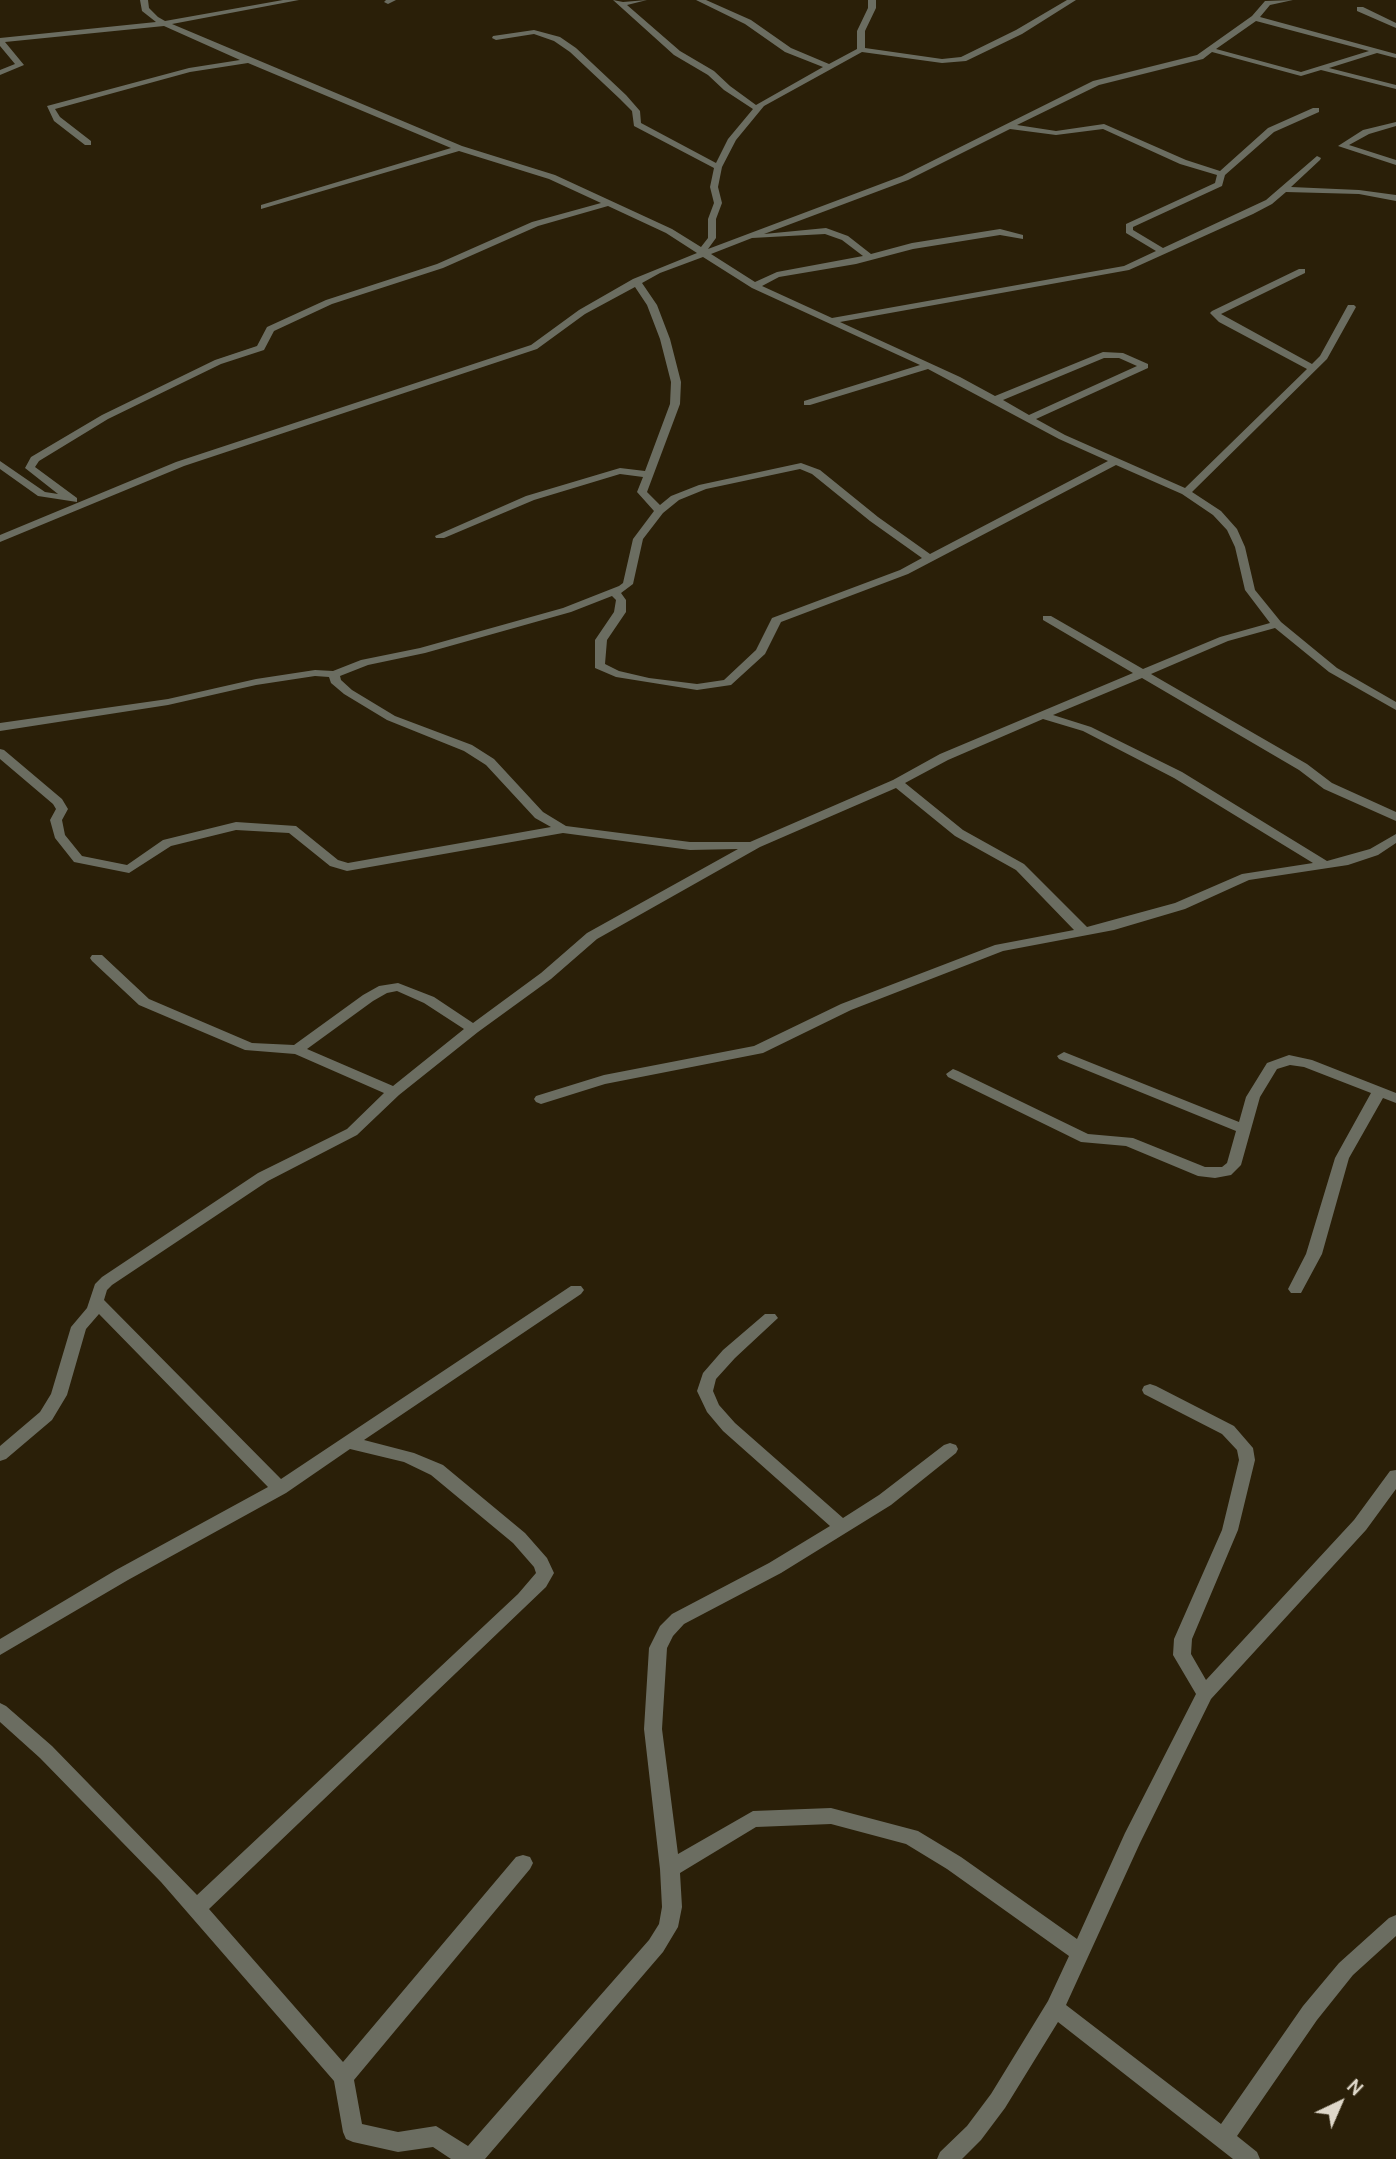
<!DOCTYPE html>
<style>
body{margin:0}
#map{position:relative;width:1396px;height:2159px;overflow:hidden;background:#2a1f08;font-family:Cabin,sans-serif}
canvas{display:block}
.north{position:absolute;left:1305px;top:2068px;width:70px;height:70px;-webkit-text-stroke:5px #2a1f08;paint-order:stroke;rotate:44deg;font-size:19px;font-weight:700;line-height:28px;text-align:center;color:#ded7c9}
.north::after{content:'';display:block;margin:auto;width:24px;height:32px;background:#ded7c9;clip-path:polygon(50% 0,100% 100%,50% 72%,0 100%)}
</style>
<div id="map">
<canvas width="1396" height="2159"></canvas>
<div class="north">N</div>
</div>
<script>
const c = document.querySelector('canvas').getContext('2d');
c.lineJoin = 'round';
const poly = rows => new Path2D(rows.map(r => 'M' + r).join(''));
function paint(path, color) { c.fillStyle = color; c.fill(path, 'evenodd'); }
paint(poly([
 [140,0,148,0,149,8,158,17,165,21,283,0,299,0,172,24,462,146,555,175,672,229,701,247,708,238,708,219,714,203,710,187,714,168,634,126,632,111,620,99,570,52,554,41,534,34,496,40,492,38,493,36,534,30,560,37,576,48,626,95,640,111,641,123,716,163,728,139,753,109,724,90,708,75,674,55,613,0,623,2,647,0,627,5,680,51,714,71,730,86,756,105,823,67,785,52,745,24,696,0,706,0,751,20,791,48,829,64,857,49,857,31,868,8,868,0,876,0,876,8,865,31,865,48,942,59,961,57,1016,30,1067,0,1076,0,1022,34,966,61,942,63,862,52,764,106,736,140,722,167,718,187,722,203,716,219,716,238,708,249,902,176,1093,81,1197,55,1252,16,1265,1,1293,0,1270,5,1260,17,1396,54,1396,58,1377,53,1329,68,1396,85,1396,89,1321,70,1301,76,1212,52,1203,59,1099,85,1017,125,1056,131,1104,124,1186,160,1220,171,1268,128,1313,108,1319,108,1319,112,1274,132,1225,175,1222,186,1133,227,1133,230,1163,248,1266,200,1317,156,1321,158,1320,160,1291,187,1359,190,1396,195,1396,201,1359,194,1286,192,1272,204,1253,214,1129,270,840,322,960,377,995,396,1103,352,1123,353,1148,364,1148,368,1036,419,1065,435,1185,488,1307,369,1219,322,1210,313,1212,311,1299,269,1305,269,1305,273,1221,314,1312,364,1320,356,1348,305,1354,305,1356,307,1327,359,1192,492,1221,511,1237,529,1245,547,1255,590,1281,622,1337,668,1396,702,1396,710,1329,672,1275,628,1228,641,1151,674,1307,764,1332,783,1396,812,1396,821,1324,789,1299,770,1142,678,1053,715,1091,727,1182,772,1327,861,1370,849,1396,834,1396,843,1378,855,1348,865,1249,880,1185,909,1114,930,1003,951,851,1010,763,1053,605,1084,541,1104,536,1102,534,1099,536,1096,604,1075,754,1046,841,1004,995,945,1074,930,1016,870,955,836,896,788,760,847,597,939,551,979,478,1032,399,1095,357,1135,268,1181,112,1285,107,1290,104,1300,281,1479,571,1286,581,1286,584,1290,581,1294,364,1440,414,1453,443,1465,525,1533,547,1558,554,1573,546,1587,209,1909,343,2062,516,1857,523,1855,530,1857,533,1863,530,1869,354,2080,362,2124,398,2132,436,2126,468,2146,649,1940,659,1924,662,1907,660,1869,644,1729,649,1648,660,1626,672,1614,769,1563,830,1526,723,1431,707,1412,697,1391,703,1373,723,1350,765,1314,775,1314,778,1318,735,1358,716,1379,713,1391,719,1405,735,1423,843,1518,879,1495,944,1445,950,1443,956,1445,958,1449,956,1453,891,1505,781,1573,684,1624,673,1636,667,1648,662,1729,678,1854,753,1811,831,1808,918,1831,961,1857,1077,1939,1125,1833,1196,1694,1173,1655,1174,1639,1222,1530,1239,1460,1237,1450,1222,1434,1144,1394,1142,1390,1144,1386,1150,1384,1156,1386,1234,1426,1253,1448,1255,1460,1238,1530,1192,1639,1191,1654,1206,1680,1354,1520,1390,1471,1396,1470,1396,1489,1366,1530,1211,1699,1140,1843,1066,2005,1221,2124,1303,2006,1339,1963,1389,1918,1396,1915,1396,1936,1353,1975,1317,2020,1237,2136,1257,2152,1260,2159,1233,2159,1058,2022,1005,2108,981,2140,962,2159,937,2159,940,2152,967,2126,991,2094,1048,2001,1069,1956,947,1869,906,1844,831,1824,756,1827,680,1873,682,1907,678,1927,663,1952,485,2159,451,2159,433,2147,398,2152,353,2142,346,2139,343,2132,334,2081,161,1882,40,1758,0,1722,0,1703,6,1706,52,1746,197,1895,518,1594,536,1573,534,1567,513,1543,431,1475,404,1462,350,1449,286,1493,128,1580,0,1655,0,1639,116,1570,268,1487,99,1314,86,1329,67,1395,52,1420,6,1459,0,1461,0,1446,40,1412,51,1394,71,1327,87,1308,95,1284,102,1277,258,1173,347,1129,384,1093,295,1054,245,1050,139,1005,92,961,90,958,92,955,102,955,149,999,252,1043,294,1045,363,995,379,986,398,983,434,997,473,1023,541,973,587,933,738,849,690,850,563,833,347,871,330,866,289,833,236,830,171,846,129,873,74,862,55,838,50,820,56,809,53,804,0,759,0,749,4,750,62,799,68,809,62,820,65,835,82,856,127,865,163,840,236,822,296,826,338,860,348,863,551,827,535,818,486,765,464,751,387,720,344,694,331,683,329,677,315,676,256,685,168,705,0,731,0,723,168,699,256,679,315,670,333,671,361,660,420,648,563,608,619,586,623,583,633,539,654,511,637,492,643,477,620,474,534,500,444,538,436,538,435,536,526,496,620,468,645,471,670,404,671,382,660,339,647,305,635,287,585,314,537,349,184,466,0,542,0,535,176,462,531,345,579,310,633,279,697,253,666,233,608,206,538,226,443,268,332,304,274,331,264,350,221,364,108,419,39,461,35,467,77,498,77,502,38,496,0,469,0,461,45,492,58,494,25,468,31,457,102,415,215,360,257,346,267,327,326,300,437,264,532,222,601,203,549,179,459,151,261,209,261,205,451,148,248,63,190,72,55,109,60,117,91,141,91,145,85,145,54,121,47,106,189,68,240,60,164,26,5,42,24,65,0,75,0,70,15,64,0,46,0,38,156,22,142,11,140,0],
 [1256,21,1369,51,1301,72,1216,49,1256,21],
 [1010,129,1056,135,1103,129,1180,164,1217,175,1215,183,1126,224,1126,233,1156,251,1124,266,832,318,762,286,779,277,856,264,913,249,1000,235,1023,239,1023,235,1000,229,912,243,871,254,848,236,826,228,764,234,908,180,1010,129],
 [825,234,842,240,863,256,777,272,755,282,711,254,752,238,825,234],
 [703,257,752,288,920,365,804,401,804,405,810,405,928,369,1059,439,1108,461,930,554,878,517,820,470,801,463,699,485,671,496,660,505,647,492,680,404,681,382,670,339,657,305,642,283,660,273,703,257],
 [1104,358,1119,358,1137,366,1029,415,1003,400,1104,358],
 [1116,465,1182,494,1213,515,1227,530,1235,547,1245,590,1270,623,1220,637,1143,669,1051,616,1043,616,1043,620,1133,673,940,754,893,780,750,842,690,842,566,826,543,812,494,759,472,745,395,716,352,690,341,680,340,676,368,665,425,653,571,612,612,596,616,600,614,612,595,640,595,668,616,677,697,690,731,685,765,654,781,622,908,574,1116,465],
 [800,469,812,474,870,521,922,558,900,570,772,618,756,650,724,680,697,684,649,678,619,671,605,664,607,640,626,612,626,600,621,593,633,584,643,539,663,513,679,500,706,489,800,469],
 [1043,719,1083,731,1174,778,1313,863,1242,874,1175,903,1087,927,1024,864,963,830,905,783,948,760,1043,719],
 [397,991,424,1003,464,1029,393,1086,307,1049,373,1001,387,993,397,991],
 [386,0,396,0,388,4,384,2,386,0],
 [1357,7,1363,7,1396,23,1396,28,1357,11,1357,7],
 [1396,122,1396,126,1369,134,1349,145,1396,160,1396,165,1338,146,1363,130,1396,122],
 [1064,1052,1239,1122,1246,1097,1267,1063,1289,1055,1312,1060,1396,1093,1396,1103,1383,1098,1349,1158,1322,1254,1301,1293,1291,1293,1288,1289,1306,1254,1335,1158,1371,1093,1304,1067,1290,1065,1277,1069,1260,1097,1241,1165,1231,1175,1215,1178,1198,1176,1126,1146,1081,1142,948,1077,946,1074,953,1069,958,1071,1088,1134,1133,1138,1205,1167,1222,1167,1227,1163,1236,1131,1059,1059,1057,1056,1064,1052]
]), '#6b6d61');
</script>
